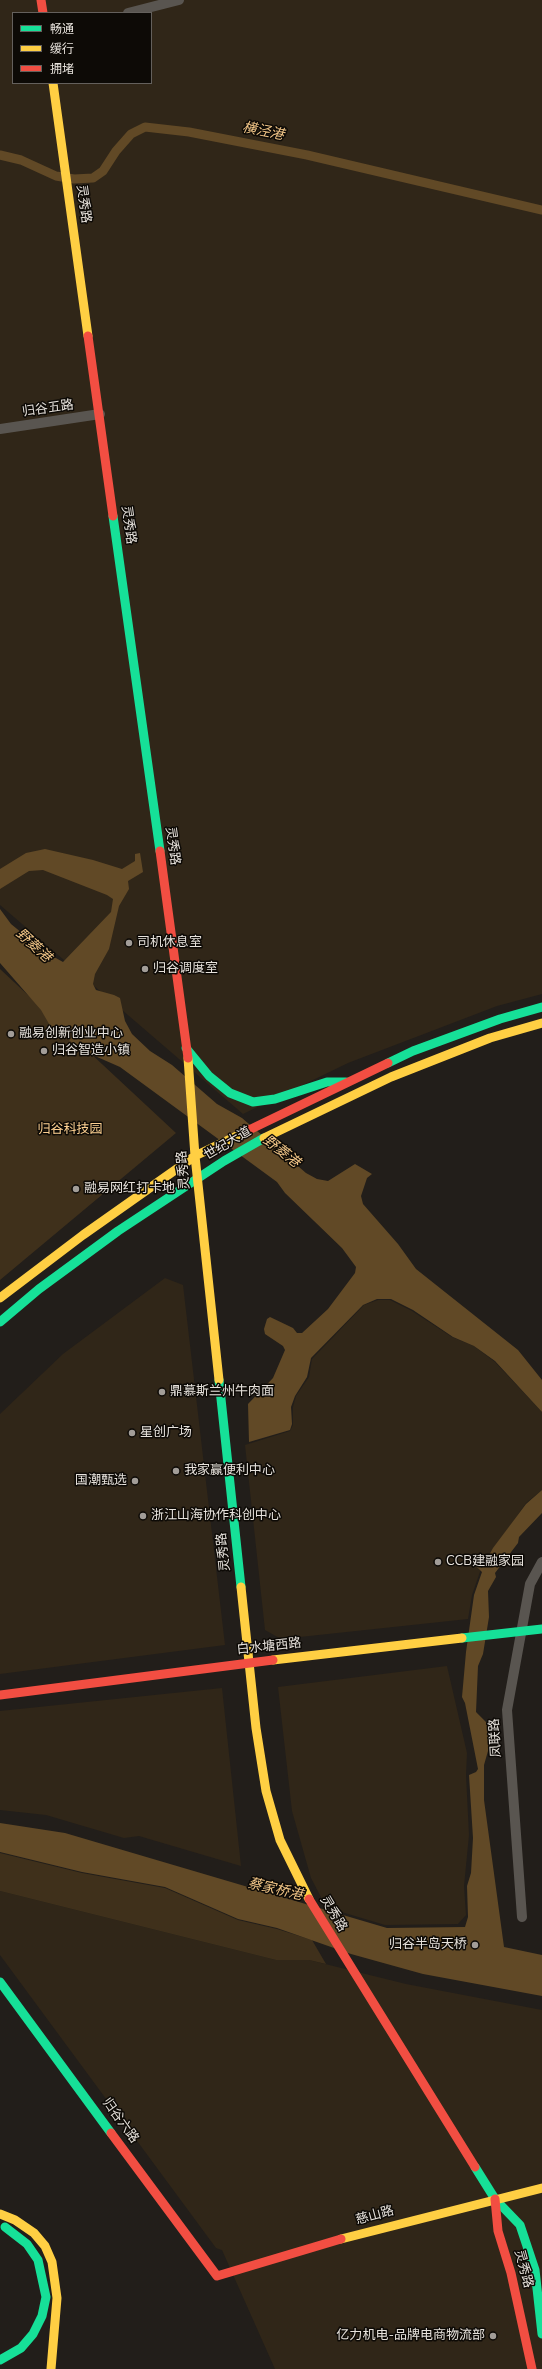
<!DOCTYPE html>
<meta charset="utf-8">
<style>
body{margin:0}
#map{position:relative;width:542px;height:2369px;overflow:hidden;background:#221e1a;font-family:"Nunito Sans","Noto Sans SC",sans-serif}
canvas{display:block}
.legend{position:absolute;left:12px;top:12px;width:140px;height:72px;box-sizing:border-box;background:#0d0a06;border:1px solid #64605c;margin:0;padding:5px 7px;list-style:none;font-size:12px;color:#e7e2dc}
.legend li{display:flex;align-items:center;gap:8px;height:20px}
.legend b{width:20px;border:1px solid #64605c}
</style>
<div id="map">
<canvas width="542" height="2369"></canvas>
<ul class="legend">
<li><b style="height:5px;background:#16e098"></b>畅通</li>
<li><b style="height:5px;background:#ffcf43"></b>缓行</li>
<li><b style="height:5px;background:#f24e42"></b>拥堵</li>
</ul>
</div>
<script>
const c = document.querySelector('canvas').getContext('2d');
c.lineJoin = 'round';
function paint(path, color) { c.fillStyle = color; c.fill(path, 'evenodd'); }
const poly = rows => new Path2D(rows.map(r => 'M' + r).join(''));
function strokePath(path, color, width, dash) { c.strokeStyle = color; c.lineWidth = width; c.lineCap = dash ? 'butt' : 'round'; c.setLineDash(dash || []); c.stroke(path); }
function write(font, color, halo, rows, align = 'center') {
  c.font = font + ' "Nunito Sans","Noto Sans SC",sans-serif'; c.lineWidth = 3; c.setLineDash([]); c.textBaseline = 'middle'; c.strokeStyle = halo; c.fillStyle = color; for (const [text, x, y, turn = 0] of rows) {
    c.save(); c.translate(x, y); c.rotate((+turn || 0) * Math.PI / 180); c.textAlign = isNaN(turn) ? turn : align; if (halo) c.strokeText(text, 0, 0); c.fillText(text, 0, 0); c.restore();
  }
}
paint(poly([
 [0,0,542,0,542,994,497,1006,348,1063,243,1114,0,905],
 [13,13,151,13,151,83,13,83],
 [165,1278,183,1285,225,1645,0,1674,0,1414,63,1354],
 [378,1300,390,1300,412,1311,452,1337,474,1346,495,1362,542,1412,542,1490,526,1503,482,1566,472,1595,468,1619,281,1639,265,1630,245,1445,290,1431,293,1425,293,1407,296,1396,309,1377,312,1359,364,1305],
 [447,1666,467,1753,466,1775,469,1835,464,1886,466,1915,458,1924,385,1925,335,1910,322,1899,311,1878,292,1811,278,1687],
 [222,1688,241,1866,139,1836,124,1838,46,1815,0,1810,0,1711],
 [0,1891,276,1960,309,1960,406,1984,542,2010,542,2369,275,2369,222,2250,216,2248,0,1955]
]), '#302618');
paint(poly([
 [0,969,176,1133,0,1280],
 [0,1853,82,1873,165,1888,238,1920,277,1929,312,1940,326,1964,309,1960,276,1960,0,1891]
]), '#3f301b');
paint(poly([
 [45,849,93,860,122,869,135,861,135,854,140,853,143,872,128,881,129,889,119,906,109,949,95,974,93,984,96,990,114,995,120,998,125,1021,132,1034,150,1051,172,1065,217,1104,242,1118,306,1173,317,1179,328,1181,355,1164,372,1174,367,1178,361,1196,363,1204,398,1244,416,1269,518,1350,542,1380,542,1412,495,1361,474,1346,453,1337,413,1310,391,1299,377,1299,363,1305,311,1358,307,1377,295,1396,291,1407,292,1424,290,1430,249,1442,248,1404,273,1378,285,1350,283,1346,265,1334,264,1329,267,1319,270,1317,293,1328,297,1333,302,1333,328,1309,355,1273,356,1267,342,1248,285,1193,277,1182,120,1067,79,1049,60,1032,52,1029,41,1010,0,963,0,909,11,924,45,952,63,962,111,912,113,899,107,895,43,870,29,871,0,889,0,869,26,853],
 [542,1490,542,1513,519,1537,518,1543,495,1573,496,1577,488,1591,489,1617,483,1654,478,1666,476,1712,488,1724,489,1727,488,1751,484,1765,484,1800,504,1947,542,1955,542,1996,423,1974,351,1954,277,1928,238,1919,165,1887,82,1872,0,1852,0,1823,65,1833,387,1928,465,1927,468,1917,467,1886,471,1873,473,1838,469,1775,476,1772,478,1769,465,1703,462,1697,466,1652,474,1595,482,1572,475,1565,477,1563,482,1568,493,1548,526,1504]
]), '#614926');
strokePath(poly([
 [0,155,21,160,56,176,74,179,93,178,103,171,116,151,131,134,145,127,189,132,307,155,542,210]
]), '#614926', 9);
strokePath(poly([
 [128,13,179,0],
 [0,429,100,414],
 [522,1917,507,1710,530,1584,542,1562]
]), '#595550', 10);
strokePath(poly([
 [113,516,160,851],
 [186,1048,209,1076,230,1093,253,1102,275,1099,327,1082,346,1082],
 [388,1063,413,1051,500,1019,542,1007],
 [0,1322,39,1289,118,1231,224,1161,264,1138],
 [219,1380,241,1587],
 [462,1638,542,1629],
 [0,1982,111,2133],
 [475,2167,495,2199,520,2225,535,2270,542,2334],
 [0,2360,21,2348,33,2334,42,2316,46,2297,38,2260,27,2244,5,2227]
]), '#16e098', 9);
strokePath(poly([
 [53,83,88,336],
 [188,1058,195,1156,219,1380],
 [264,1138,391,1077,490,1038,542,1023],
 [0,1298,83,1235,195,1156,249,1130],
 [241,1587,256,1728,266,1791,280,1840,309,1899],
 [273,1660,462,1638],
 [0,2214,15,2220,34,2233,45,2246,52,2262,57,2298,51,2369],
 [341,2239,542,2188]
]), '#ffcf43', 9);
strokePath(poly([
 [41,0,43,13],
 [88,336,113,516],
 [160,851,188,1058],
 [249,1130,388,1063],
 [0,1695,273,1660],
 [309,1899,475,2167],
 [111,2133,217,2276,341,2239],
 [495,2199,498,2231,511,2273,532,2369]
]), '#f24e42', 9);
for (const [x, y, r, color] of [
 [129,943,4,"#a29d98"],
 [145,969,4,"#a29d98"],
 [11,1034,4,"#a29d98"],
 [44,1051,4,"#a29d98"],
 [76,1189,4,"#a29d98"],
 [162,1392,4,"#a29d98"],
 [132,1433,4,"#a29d98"],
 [176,1471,4,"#a29d98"],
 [135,1481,4,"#a29d98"],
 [143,1516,4,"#a29d98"],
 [438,1562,4,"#a29d98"],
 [475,1945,4,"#a29d98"],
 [493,2336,4,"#a29d98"]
]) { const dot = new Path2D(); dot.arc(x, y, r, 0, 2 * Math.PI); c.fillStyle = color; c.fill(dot); strokePath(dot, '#0d0a06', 1.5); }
write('13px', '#e7e2dc', '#0d0a06', [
 ["灵秀路",83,204,82],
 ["归谷五路",48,409,-8],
 ["灵秀路",128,525,82],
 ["灵秀路",172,846,82],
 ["世纪大道",228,1144,-31],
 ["灵秀路",184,1170,-95],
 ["灵秀路",224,1552,-96],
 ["白水塘西路",269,1647,-6],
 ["凤联路",496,1738,-93],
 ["灵秀路",333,1914,59],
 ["归谷六路",120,2121,54],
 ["慈山路",375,2216,-15],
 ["灵秀路",523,2269,75]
]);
write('13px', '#e7e2dc', '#0d0a06', [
 ["司机休息室",137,943],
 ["归谷调度室",153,969],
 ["融易创新创业中心",19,1034],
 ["归谷智造小镇",52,1051],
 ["融易网红打卡地",84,1189],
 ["鼎慕斯兰州牛肉面",170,1392],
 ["星创广场",140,1433],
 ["我家赢便利中心",184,1471],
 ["国潮甄选",127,1481,"right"],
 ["浙江山海协作科创中心",151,1516],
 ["CCB建融家园",446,1562],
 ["归谷半岛天桥",467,1945,"right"],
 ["亿力机电-品牌电商物流部",485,2336,"right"]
], 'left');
write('13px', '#fdd091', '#0d0a06', [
 ["归谷科技园",70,1130]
]);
write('italic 14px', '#f1c587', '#0d0a06', [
 ["横泾港",263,132,11],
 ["野菱港",33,946,42],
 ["野菱港",281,1152,38],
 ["蔡家桥港",275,1890,13]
]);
</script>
